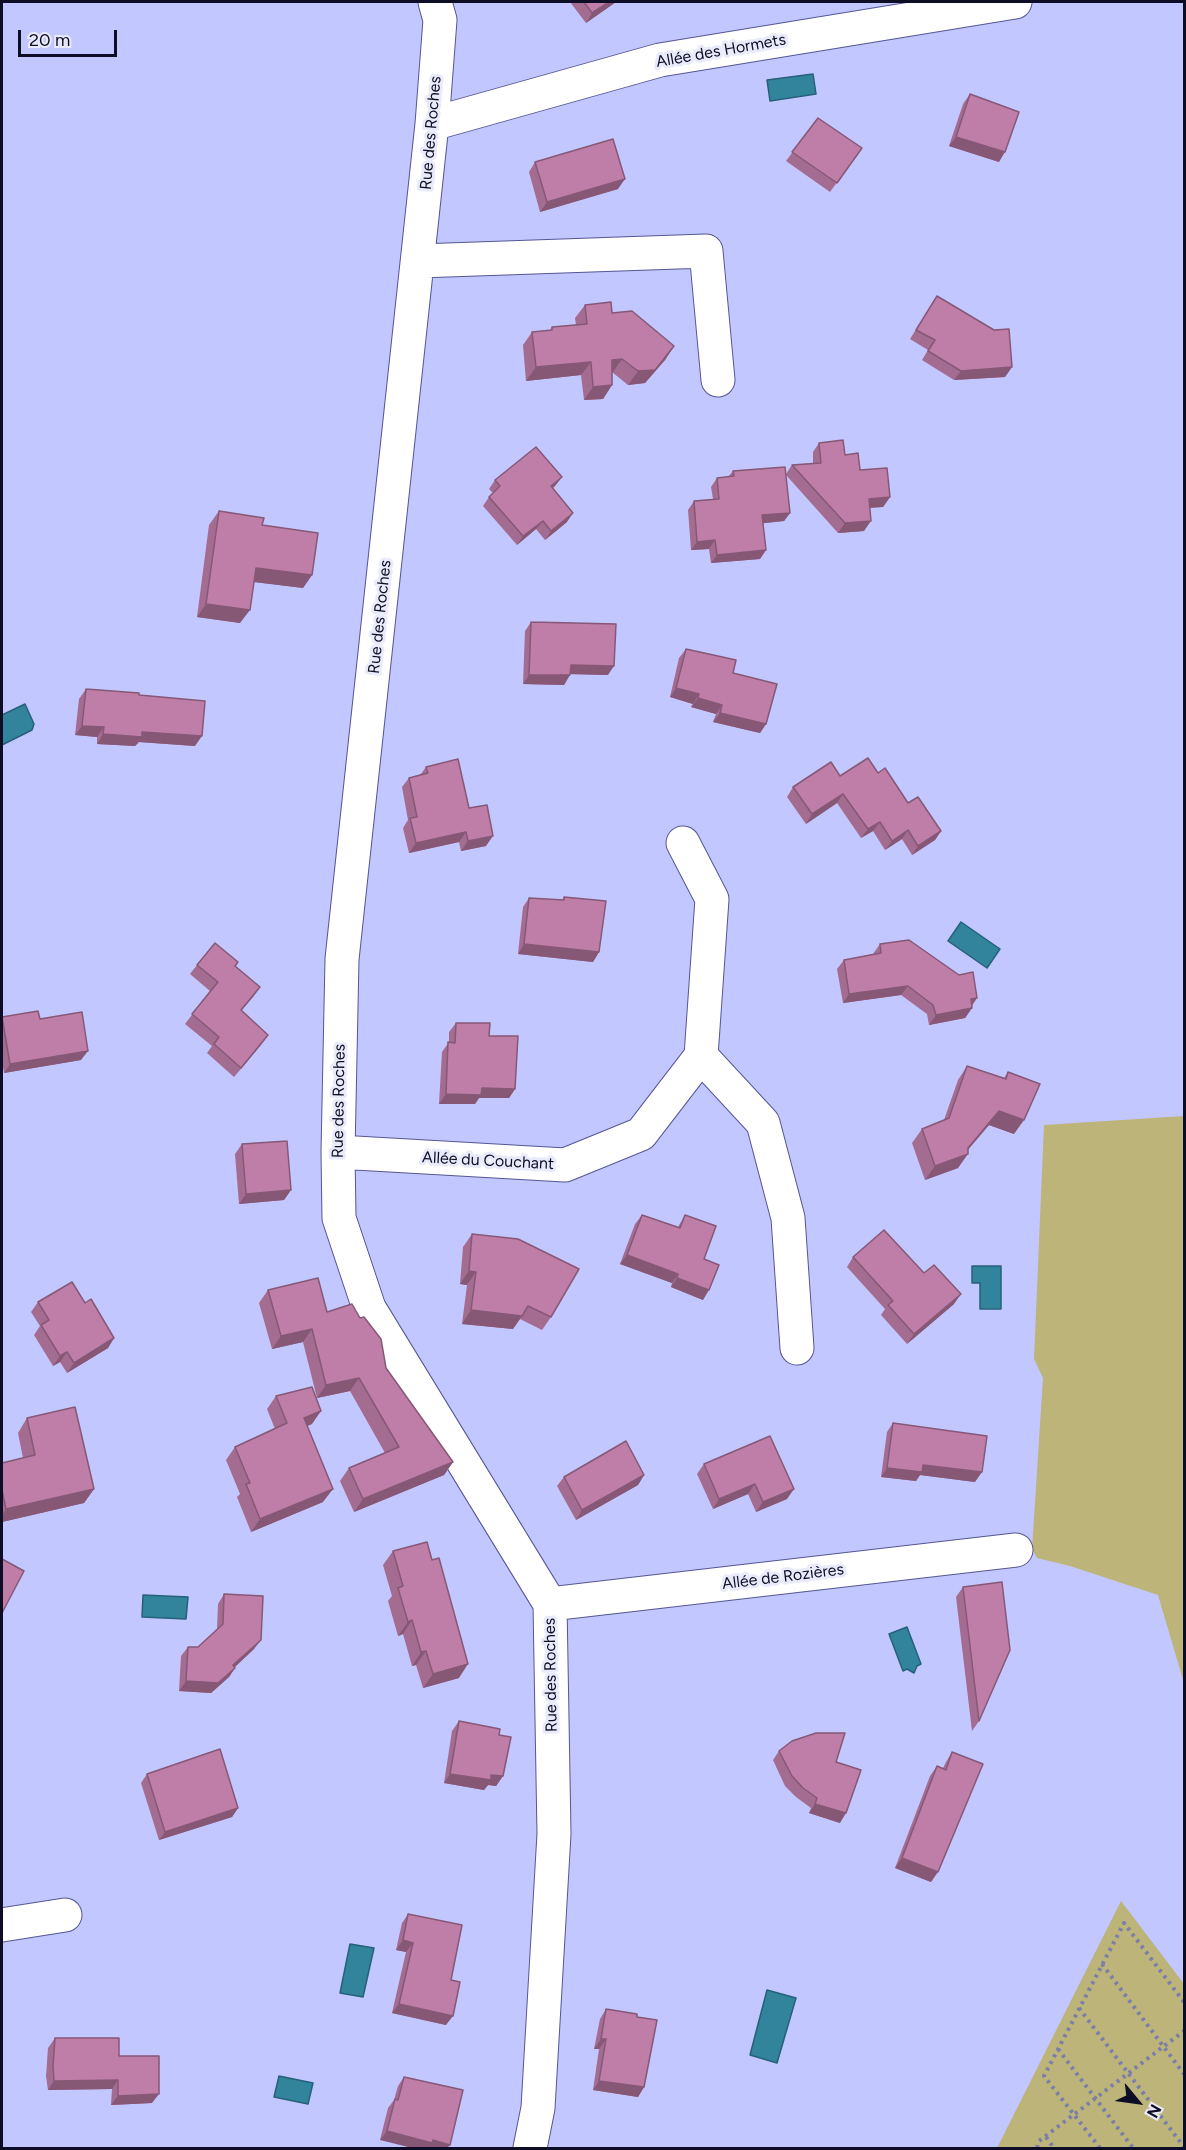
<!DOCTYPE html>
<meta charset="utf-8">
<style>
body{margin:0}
#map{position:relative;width:1186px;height:2150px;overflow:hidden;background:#c2c7ff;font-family:Figtree,sans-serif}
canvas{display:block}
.frame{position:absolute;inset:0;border:3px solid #0e0d26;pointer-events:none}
.north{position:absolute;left:1108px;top:2072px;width:60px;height:60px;-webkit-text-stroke:4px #eaebfa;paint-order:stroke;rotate:119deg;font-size:16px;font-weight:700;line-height:24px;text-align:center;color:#0e0d26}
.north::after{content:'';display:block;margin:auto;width:21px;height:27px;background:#0e0d26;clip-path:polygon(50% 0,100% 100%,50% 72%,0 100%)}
.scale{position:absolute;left:18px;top:30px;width:99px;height:27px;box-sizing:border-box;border:3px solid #0e0d26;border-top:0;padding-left:8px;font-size:18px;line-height:21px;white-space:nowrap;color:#0e0d26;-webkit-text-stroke:4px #eaebfa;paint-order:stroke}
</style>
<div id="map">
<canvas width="1186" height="2150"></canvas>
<div class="frame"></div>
<div class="north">N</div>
<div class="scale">20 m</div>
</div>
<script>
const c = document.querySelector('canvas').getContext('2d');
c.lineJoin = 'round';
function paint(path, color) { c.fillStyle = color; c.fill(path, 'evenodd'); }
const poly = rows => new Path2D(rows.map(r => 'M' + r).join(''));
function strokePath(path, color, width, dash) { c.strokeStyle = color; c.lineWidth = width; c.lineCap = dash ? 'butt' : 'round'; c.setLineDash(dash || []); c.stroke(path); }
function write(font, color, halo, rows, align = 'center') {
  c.font = font + ' Figtree,sans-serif'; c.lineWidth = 6; c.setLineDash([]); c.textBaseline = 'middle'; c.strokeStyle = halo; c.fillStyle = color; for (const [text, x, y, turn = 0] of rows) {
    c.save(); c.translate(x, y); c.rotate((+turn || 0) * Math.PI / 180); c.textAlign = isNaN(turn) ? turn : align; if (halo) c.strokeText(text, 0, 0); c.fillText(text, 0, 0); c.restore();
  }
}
paint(poly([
 [1184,1116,1184,1683,1158,1595,1070,1566,1037,1558,1032,1549,1043,1378,1034,1359,1044,1125],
 [1121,1901,1184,1984,1184,2148,997,2148]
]), '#bcb478');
const water = poly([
 [813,74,816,94,770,101,767,80,813,74],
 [25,704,34,724,32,730,2,745,2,715,25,704],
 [961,922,1000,949,987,968,948,941,961,922],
 [972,1266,1001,1266,1001,1309,980,1309,980,1283,972,1283,972,1266],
 [143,1595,188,1597,186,1619,142,1617,143,1595],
 [907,1627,921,1664,917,1666,914,1673,907,1669,903,1671,889,1634,907,1627],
 [350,1944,374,1948,363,1997,340,1993,350,1944],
 [767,1990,796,1998,777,2063,750,2055,767,1990],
 [279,2076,313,2083,308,2104,274,2097,279,2076]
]);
paint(water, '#32849d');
strokePath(water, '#276079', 1.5);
const minor = poly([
 [435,2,440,20,432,124,342,959,338,1152,339,1218,369,1308,550,1604,554,1834,538,2108,530,2148],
 [432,124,660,60,1015,2],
 [419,261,706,251,718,380],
 [701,1056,763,1123,788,1218,797,1348],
 [338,1152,565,1165,641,1134,701,1056,712,899,683,843],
 [550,1604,1016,1550],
 [2,1925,65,1915]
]);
strokePath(minor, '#555694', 35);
strokePath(poly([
 [1102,1964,1184,2074],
 [1079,2008,1184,2147],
 [1058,2049,1133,2148],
 [1046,2137,1054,2148],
 [1037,2148,1039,2141,1184,2031],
 [1100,2148,1044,2076,1124,1923,1184,2002]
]), '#7c7eaa', 4, [3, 4.5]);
strokePath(minor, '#fff', 33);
paint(poly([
 [570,2,616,2,586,23],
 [970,94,999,162,949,146,963,104],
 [818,118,862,148,830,192,786,161],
 [535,162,618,189,540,212,529,172],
 [937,296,1012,367,1005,377,954,380,922,360,928,350,910,339],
 [585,305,612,313,674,346,665,360,645,383,628,385,612,372,612,385,603,399,584,400,581,375,526,381,523,345,532,332,550,330,552,327,576,325,575,318],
 [819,443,845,455,860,470,890,497,883,507,870,508,864,531,838,533,786,475,790,513,784,521,763,523,766,550,760,559,711,563,709,549,691,550,688,510,694,501,713,499,711,487,717,478,728,477,733,471,786,474,792,465,813,463,813,452],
 [562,477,553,488,567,522,545,540,536,529,517,545,483,506,489,497,493,493,489,489,495,480],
 [219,511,262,525,312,575,303,588,254,582,240,623,197,617,209,525],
 [531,622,608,675,570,674,564,685,523,684,525,631],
 [686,649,733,673,766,724,760,733,713,722,716,714,691,707,693,704,670,697,679,658],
 [86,689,139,695,195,746,139,742,135,746,97,744,97,737,75,735,79,699],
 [426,767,469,808,486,846,461,851,459,842,409,853,403,828,408,820,402,787,409,778,421,774],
 [878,773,908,803,941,831,935,840,912,855,902,839,885,850,873,831,861,838,837,803,806,824,787,797,793,787],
 [564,897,599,952,593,962,518,954,523,907,529,898,562,900],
 [880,944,977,998,972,1006,972,1008,965,1018,929,1025,927,1014,901,995,843,1003,837,969,844,960,873,954],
 [197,965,235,966,260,987,241,1011,268,1035,234,1077,207,1053,212,1046,185,1024,210,991,190,974],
 [2,1017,40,1019,81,1060,4,1073,2,1061],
 [456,1023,489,1036,515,1089,509,1098,479,1098,475,1104,439,1104,442,1052,449,1042,449,1032],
 [967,1066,1004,1078,1008,1072,1014,1134,989,1125,968,1150,958,1168,925,1180,912,1143,922,1129,944,1120,958,1080],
 [242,1144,291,1190,284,1200,239,1204,235,1154],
 [642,1215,678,1227,685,1215,704,1259,703,1300,671,1287,672,1283,620,1264,635,1224],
 [472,1234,551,1317,542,1330,520,1319,513,1329,462,1324,467,1285,460,1284,463,1247],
 [853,1257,924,1273,954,1304,907,1344,881,1315,885,1309,847,1267],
 [268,1290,327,1312,386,1368,453,1462,444,1475,354,1512,340,1481,349,1468,385,1453,350,1391,317,1398,303,1342,272,1349,259,1303],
 [38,1302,85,1303,114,1338,108,1348,67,1373,60,1362,53,1366,34,1335,40,1326,31,1312],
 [276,1396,312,1424,307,1426,323,1502,251,1532,237,1497,240,1494,226,1460,235,1447,275,1429,267,1409],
 [27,1418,94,1489,84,1503,2,1522,2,1463,23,1458,18,1433],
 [893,1423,975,1482,920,1475,916,1481,881,1477,887,1432],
 [770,1436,787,1499,756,1512,748,1494,713,1509,697,1474,704,1464],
 [644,1475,638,1485,576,1520,557,1486,564,1477],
 [393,1551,459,1678,423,1688,416,1665,412,1666,403,1634,398,1636,388,1601,392,1596,383,1565],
 [963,1587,979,1721,972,1731,956,1597],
 [224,1594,254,1649,235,1667,235,1668,229,1677,211,1693,179,1691,181,1656,188,1647,198,1647,217,1630,218,1604],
 [459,1721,499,1735,503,1776,496,1786,488,1785,484,1790,444,1783,452,1731],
 [779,1751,836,1762,840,1823,809,1813,811,1808,796,1797,785,1786,773,1760],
 [952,1752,931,1882,895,1868,930,1776,937,1766,943,1768,946,1762],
 [147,1774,238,1808,232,1817,159,1840,141,1783],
 [408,1914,451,1980,446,2025,392,2013,406,1952,396,1950,402,1923],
 [606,2009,644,2087,638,2097,593,2090,599,2049,594,2049,600,2019],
 [55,2038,119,2056,152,2103,111,2105,112,2089,48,2090,46,2076,48,2048],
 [404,2077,463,2090,380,2140,388,2108,394,2100,398,2086]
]), '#a46c90');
paint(poly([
 [609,2,616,2,586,23,592,13],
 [956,137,1005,152,999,162,949,146],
 [625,179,618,189,540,212,547,202],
 [674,346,665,360,645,383,628,385,638,371],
 [622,359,613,372,603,373,612,360],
 [591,362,581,375,526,381,536,367],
 [1012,367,1005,377,954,380,961,371],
 [612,385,603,399,584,400,593,387],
 [562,477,555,486,545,495,551,486],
 [890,497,883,507,862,508,869,499],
 [573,513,567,522,545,540,551,531],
 [790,513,784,521,756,524,762,515],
 [543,521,536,529,517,545,523,536],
 [871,521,864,531,838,533,845,523],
 [715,540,709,549,691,550,697,542],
 [766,550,760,559,711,563,717,555],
 [256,568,312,575,303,588,246,581],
 [206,604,250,610,240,623,197,617],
 [571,665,614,666,608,675,565,674],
 [529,675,570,675,564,685,523,684],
 [676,688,699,694,693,704,670,697],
 [698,698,722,705,716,714,691,707],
 [720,713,766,724,760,733,713,722],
 [82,726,104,727,97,737,75,735],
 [142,732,202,736,195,746,139,742,135,746,97,744,103,734],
 [843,794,837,803,806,824,812,814],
 [880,822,873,831,861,838,868,829],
 [908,830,902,839,885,850,892,841],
 [941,831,935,840,912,855,918,846],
 [466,832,459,842,409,853,416,843],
 [493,836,486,846,461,851,468,841],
 [524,944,599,952,593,962,518,954],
 [908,986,901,995,843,1003,849,994],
 [260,987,253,997,234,1019,241,1010],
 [977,998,970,1007,971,999],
 [972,1008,965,1018,929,1025,936,1015],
 [268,1035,261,1045,234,1077,241,1068],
 [88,1051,81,1060,4,1073,10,1064],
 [482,1088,515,1089,509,1098,479,1098,475,1104,439,1104,446,1094],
 [999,1111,1024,1120,1014,1134,989,1125,963,1155,968,1154,958,1168,925,1180,935,1166,968,1148],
 [291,1190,284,1200,239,1204,246,1194],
 [627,1255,678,1274,672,1283,620,1264],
 [469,1271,476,1272,467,1285,460,1284],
 [677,1278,709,1290,703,1300,671,1287],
 [961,1294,954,1304,907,1344,914,1334],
 [471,1310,522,1316,513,1329,462,1324],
 [312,1329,303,1342,272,1349,281,1336],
 [114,1338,108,1348,67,1373,74,1363],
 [67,1352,60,1362,53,1366,60,1356],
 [359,1378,350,1391,317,1398,326,1385],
 [321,1411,312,1424,295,1431,304,1418],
 [453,1462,444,1475,354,1512,363,1499],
 [923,1465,982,1472,975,1482,920,1475,916,1481,881,1477,887,1468],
 [644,1475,638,1485,576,1520,582,1510],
 [755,1484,748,1494,713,1509,719,1499],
 [94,1489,84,1503,2,1522,2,1515,6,1509],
 [333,1489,323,1502,251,1532,260,1519],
 [794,1489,787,1499,756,1512,763,1502],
 [412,1620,403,1634,398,1636,408,1622],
 [261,1640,254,1649,226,1675,233,1665],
 [426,1651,416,1665,412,1666,421,1652],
 [468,1664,459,1678,423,1688,433,1674],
 [235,1668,229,1677,211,1693,179,1691,186,1681],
 [450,1774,491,1775,503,1776,496,1786,488,1785,484,1790,444,1783],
 [815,1804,846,1813,840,1823,809,1813],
 [238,1808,232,1817,159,1840,165,1832],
 [902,1858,938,1872,931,1882,895,1868],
 [403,1940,413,1943,406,1952,396,1950],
 [399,2004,453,2016,446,2025,392,2013],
 [601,2039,606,2039,599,2049,594,2049],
 [118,2080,112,2089,48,2090,54,2081],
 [599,2081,644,2087,638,2097,593,2090],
 [159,2094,152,2103,111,2105,118,2096],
 [387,2131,433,2140,450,2145,447,2148,412,2148,380,2140]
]), '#865876');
const building = poly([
 [584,2,609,2,592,13,584,2],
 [970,94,1019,112,1005,152,956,137,970,94],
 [818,118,862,148,837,183,792,152,818,118],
 [613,139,625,179,547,202,535,162,613,139],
 [937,296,994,330,1009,329,1012,367,961,371,928,351,935,340,916,330,937,296],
 [611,302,612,313,632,311,674,346,655,370,638,371,622,359,612,360,612,385,593,387,591,362,536,367,532,332,552,330,552,327,587,324,585,305,611,302],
 [843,440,845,455,858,453,860,470,887,468,890,497,869,499,871,521,845,523,792,465,821,463,819,443,843,440],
 [536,447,562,477,551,486,573,513,551,531,543,521,523,536,489,497,500,486,495,480,536,447],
 [785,467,790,513,762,515,766,550,717,555,715,540,697,542,694,501,719,499,717,478,734,476,733,471,785,467],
 [219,511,264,518,262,525,318,533,312,575,256,568,250,610,206,604,219,511],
 [531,622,616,624,614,666,571,665,570,675,529,675,531,622],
 [686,649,736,660,733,673,777,684,766,724,720,713,722,705,698,698,699,694,676,688,686,649],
 [86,689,139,693,139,695,205,701,202,736,142,732,142,737,103,734,104,727,82,726,86,689],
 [868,758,878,773,885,768,908,803,918,797,941,831,918,846,908,830,892,841,880,822,868,829,843,794,812,814,793,787,831,762,840,776,868,758],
 [458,759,469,808,487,805,493,836,468,841,466,832,416,843,410,818,417,817,409,778,428,773,426,767,458,759],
 [564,897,606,901,599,952,524,944,529,898,564,900,564,897],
 [909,940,959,975,973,972,977,998,971,999,972,1008,936,1015,933,1005,908,986,849,994,844,960,881,953,880,944,909,940],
 [215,943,238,962,235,966,260,987,241,1010,268,1035,241,1068,214,1044,219,1037,192,1014,218,982,197,965,215,943],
 [38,1011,40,1019,82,1012,88,1051,10,1064,2,1017,38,1011],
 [456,1023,490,1023,489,1036,518,1036,515,1089,482,1088,481,1095,446,1094,448,1042,455,1043,456,1023],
 [967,1066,1006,1079,1008,1072,1040,1084,1024,1120,999,1111,968,1148,968,1154,935,1166,922,1129,949,1118,967,1066],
 [287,1141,291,1190,246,1194,242,1144,287,1141],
 [642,1215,680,1228,685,1215,716,1226,704,1259,719,1265,709,1290,677,1278,678,1274,627,1255,642,1215],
 [884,1230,924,1273,934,1265,961,1294,914,1334,888,1305,893,1301,853,1257,884,1230],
 [472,1234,518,1239,579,1269,551,1317,528,1306,522,1316,471,1310,476,1272,469,1271,472,1234],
 [318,1278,327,1312,352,1304,360,1318,364,1317,381,1339,386,1368,453,1462,363,1499,349,1468,399,1447,359,1378,326,1385,312,1329,281,1336,268,1290,318,1278],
 [72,1282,85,1303,91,1299,114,1338,74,1363,67,1352,60,1356,41,1325,49,1320,38,1302,72,1282],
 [312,1387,321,1411,304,1418,333,1489,260,1519,246,1484,250,1483,235,1447,287,1423,276,1396,312,1387],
 [75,1407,94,1489,6,1509,2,1490,2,1463,35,1455,27,1418,75,1407],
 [893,1423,987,1436,982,1472,923,1465,922,1472,887,1468,893,1423],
 [770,1436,794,1489,763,1502,755,1484,719,1499,704,1464,770,1436],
 [626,1441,644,1475,582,1510,564,1477,626,1441],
 [427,1542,432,1560,439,1558,468,1664,433,1674,426,1651,421,1652,412,1620,408,1622,398,1588,403,1586,393,1551,427,1542],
 [2,1559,24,1571,2,1613,2,1559],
 [1002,1582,1010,1650,979,1721,963,1587,1002,1582],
 [224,1594,263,1596,261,1640,233,1665,235,1668,218,1683,186,1681,188,1647,198,1647,223,1624,224,1594],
 [459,1721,500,1729,499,1735,511,1737,503,1776,491,1775,491,1780,450,1774,459,1721],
 [816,1733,845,1733,836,1762,861,1770,846,1813,815,1804,817,1798,803,1788,792,1776,779,1751,792,1741,816,1733],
 [220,1749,238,1808,165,1832,147,1774,220,1749],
 [952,1752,983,1764,938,1872,902,1858,937,1766,946,1770,952,1752],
 [408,1914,462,1925,451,1980,460,1982,453,2016,399,2004,413,1943,403,1940,408,1914],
 [606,2009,637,2014,637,2017,657,2020,644,2087,599,2081,606,2039,601,2039,606,2009],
 [55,2038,119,2038,119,2056,159,2056,159,2094,118,2096,118,2080,54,2081,53,2066,55,2038],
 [404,2077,463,2090,450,2145,433,2140,432,2143,387,2131,395,2099,398,2100,404,2077]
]);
paint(building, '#bf7ea8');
strokePath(building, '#865876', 1.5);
write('16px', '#0e0d26', '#eaebfa', [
 ["Allée des Hormets",721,51,-10],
 ["Rue des Roches",431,133,-85],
 ["Rue des Roches",380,617,-84],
 ["Rue des Roches",339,1101,-89],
 ["Allée du Couchant",488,1161,3],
 ["Allée de Rozières",783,1577,-7],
 ["Rue des Roches",551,1675,-91]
]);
</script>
